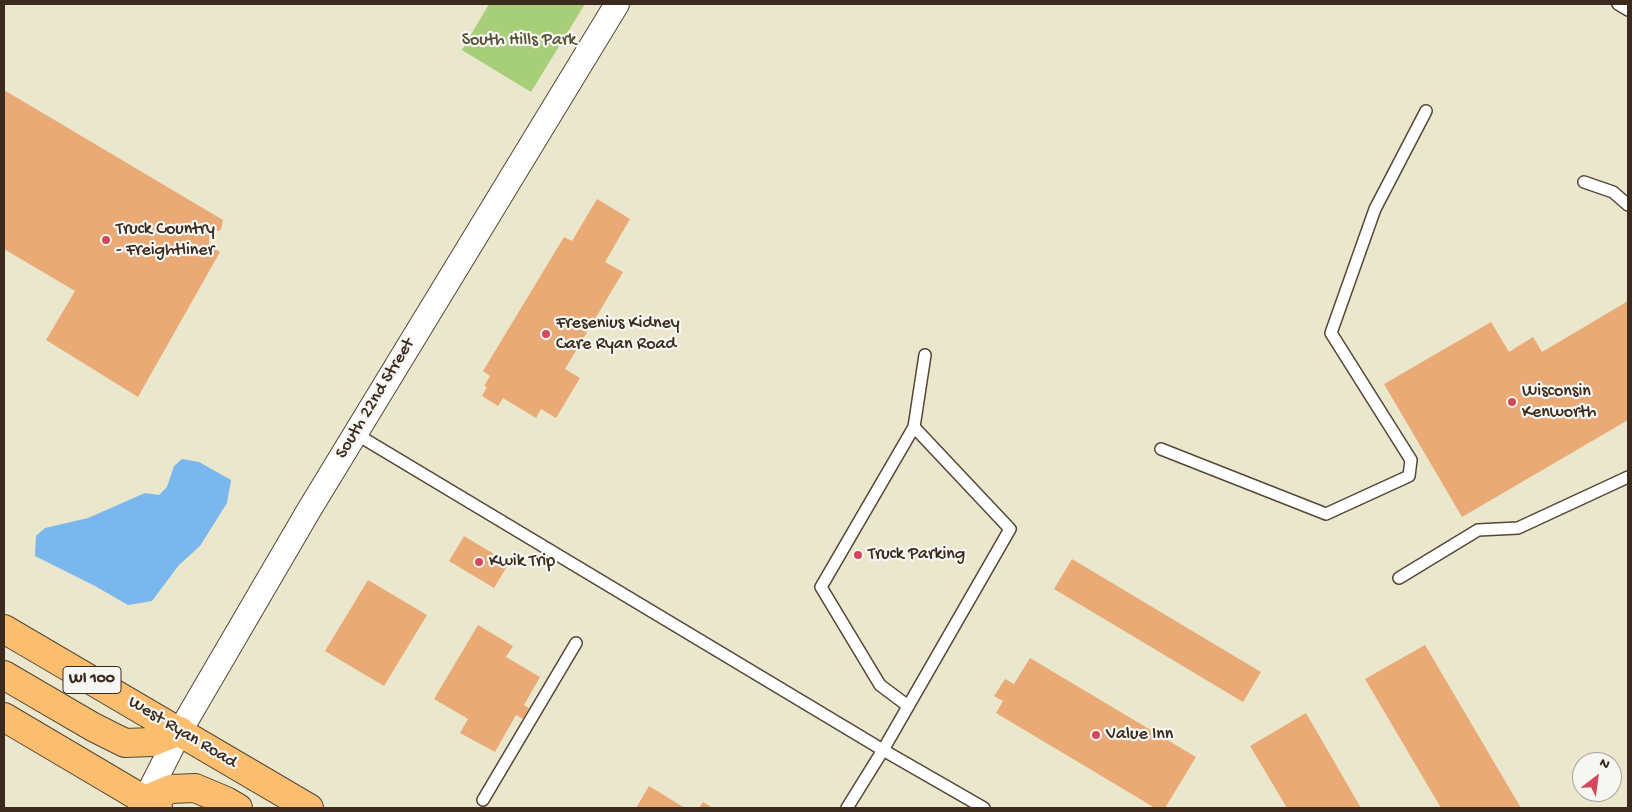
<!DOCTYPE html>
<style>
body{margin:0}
#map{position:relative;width:1632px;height:812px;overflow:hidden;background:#ebe7cd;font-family:"Gochi Hand",sans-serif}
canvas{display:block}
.frame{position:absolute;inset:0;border:5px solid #3b2a1e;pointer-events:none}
.north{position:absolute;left:1572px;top:752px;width:50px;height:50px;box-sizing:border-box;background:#f6f6f2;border:1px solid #aba49d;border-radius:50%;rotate:30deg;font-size:14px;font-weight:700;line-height:20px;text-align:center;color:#3b2a1e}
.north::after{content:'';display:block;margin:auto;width:18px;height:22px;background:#d1495b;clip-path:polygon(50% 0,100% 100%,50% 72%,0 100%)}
</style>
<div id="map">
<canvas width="1632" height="812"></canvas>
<div class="frame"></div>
<div class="north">N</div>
</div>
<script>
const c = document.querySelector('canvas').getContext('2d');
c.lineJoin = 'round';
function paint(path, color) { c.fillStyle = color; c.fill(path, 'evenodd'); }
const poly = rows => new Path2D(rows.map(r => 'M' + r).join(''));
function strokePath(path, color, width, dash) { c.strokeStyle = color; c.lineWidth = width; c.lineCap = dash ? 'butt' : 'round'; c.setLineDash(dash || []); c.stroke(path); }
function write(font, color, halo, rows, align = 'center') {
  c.font = font + ' "Gochi Hand",sans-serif'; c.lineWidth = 4.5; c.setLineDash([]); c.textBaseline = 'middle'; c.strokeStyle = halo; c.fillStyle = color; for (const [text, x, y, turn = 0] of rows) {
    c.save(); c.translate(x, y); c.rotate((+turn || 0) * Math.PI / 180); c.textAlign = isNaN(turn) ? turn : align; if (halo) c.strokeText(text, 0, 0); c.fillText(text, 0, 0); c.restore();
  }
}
paint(poly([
 [489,4,585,4,531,92,462,50]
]), '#a7ce79');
paint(poly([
 [182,459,199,462,231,480,227,503,200,546,179,565,152,601,128,605,95,586,35,556,36,536,45,528,88,518,145,493,159,495,167,487,174,466]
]), '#79b7ec');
paint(poly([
 [4,90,223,220,221,229,219,231,211,229,209,236,209,245,220,252,138,397,46,340,75,291,4,249],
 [597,199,630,219,605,262,623,272,565,369,580,378,556,418,541,409,536,418,503,398,498,406,482,396,487,387,484,386,490,376,483,371,564,237,572,241],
 [1628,301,1628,420,1462,517,1384,384,1491,322,1509,352,1533,337,1542,352],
 [464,536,509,563,494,588,449,561],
 [1072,559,1261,672,1243,702,1054,589],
 [368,580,427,615,384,686,325,651],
 [478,625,513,646,506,657,540,677,524,705,529,708,523,719,516,715,495,752,460,733,468,719,434,699],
 [1425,645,1521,808,1441,808,1365,679],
 [1030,658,1196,757,1165,808,1155,808,996,713,1003,701,994,696,1005,679,1014,684],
 [1306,713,1361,808,1287,808,1250,746],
 [649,786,685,808,636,808],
 [703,802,713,808,699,808]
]), '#eaaa76');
const lane = poly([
 [1618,4,1628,10],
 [1584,182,1613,192,1628,205],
 [356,434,883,750,984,808],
 [1161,449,1326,514,1409,476,1411,460,1331,333,1375,209,1426,111],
 [1399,578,1478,530,1518,528,1628,477],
 [908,706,880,685,821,587,914,427],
 [483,800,576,643],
 [847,808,883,750,1010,529,914,427,925,355]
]);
const street = poly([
 [145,800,180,731,309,510,617,4]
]);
const primary = poly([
 [4,629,309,808],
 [4,675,93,727,125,743,152,742,180,731],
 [4,717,158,808],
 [145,800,171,789,195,788,226,801,238,808]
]);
strokePath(lane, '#554638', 14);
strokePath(street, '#554638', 26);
strokePath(primary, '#554638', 30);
strokePath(lane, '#fff', 11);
strokePath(street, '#fff', 24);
strokePath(primary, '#fabe6e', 28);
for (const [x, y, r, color] of [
 [106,240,5,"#d1495b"],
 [546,334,5,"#d1495b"],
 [1512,402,5,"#d1495b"],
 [858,555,5,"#d1495b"],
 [479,562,5,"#d1495b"],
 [1096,735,5,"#d1495b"]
]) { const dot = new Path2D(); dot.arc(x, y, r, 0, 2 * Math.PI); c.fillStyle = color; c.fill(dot); strokePath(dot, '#f6f6f2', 2); }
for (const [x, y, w] of [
 [92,680,58]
]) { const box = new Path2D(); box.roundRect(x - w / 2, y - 13.5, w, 27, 4); c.fillStyle = '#f6f6f2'; c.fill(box); strokePath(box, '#3b2a1e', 1); }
write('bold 16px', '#3b2a1e', null, [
 ["WI 100",92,680]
]);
write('18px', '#565335', '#f6f6f2', [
 ["South Hills Park",519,41]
]);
write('18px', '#3b2a1e', '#f6f6f2', [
 ["Truck Country",116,230],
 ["- Freightliner",116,251],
 ["Fresenius Kidney",556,324],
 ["Care Ryan Road",556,345],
 ["Wisconsin",1522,392],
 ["Kenworth",1522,413],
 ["Truck Parking",868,555],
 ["Kwik Trip",489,562],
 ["Value Inn",1106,735]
], 'left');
write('18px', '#3b2a1e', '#f6f6f2', [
 ["South 22nd Street",376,399,-59],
 ["West Ryan Road",182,733,31]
]);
</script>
